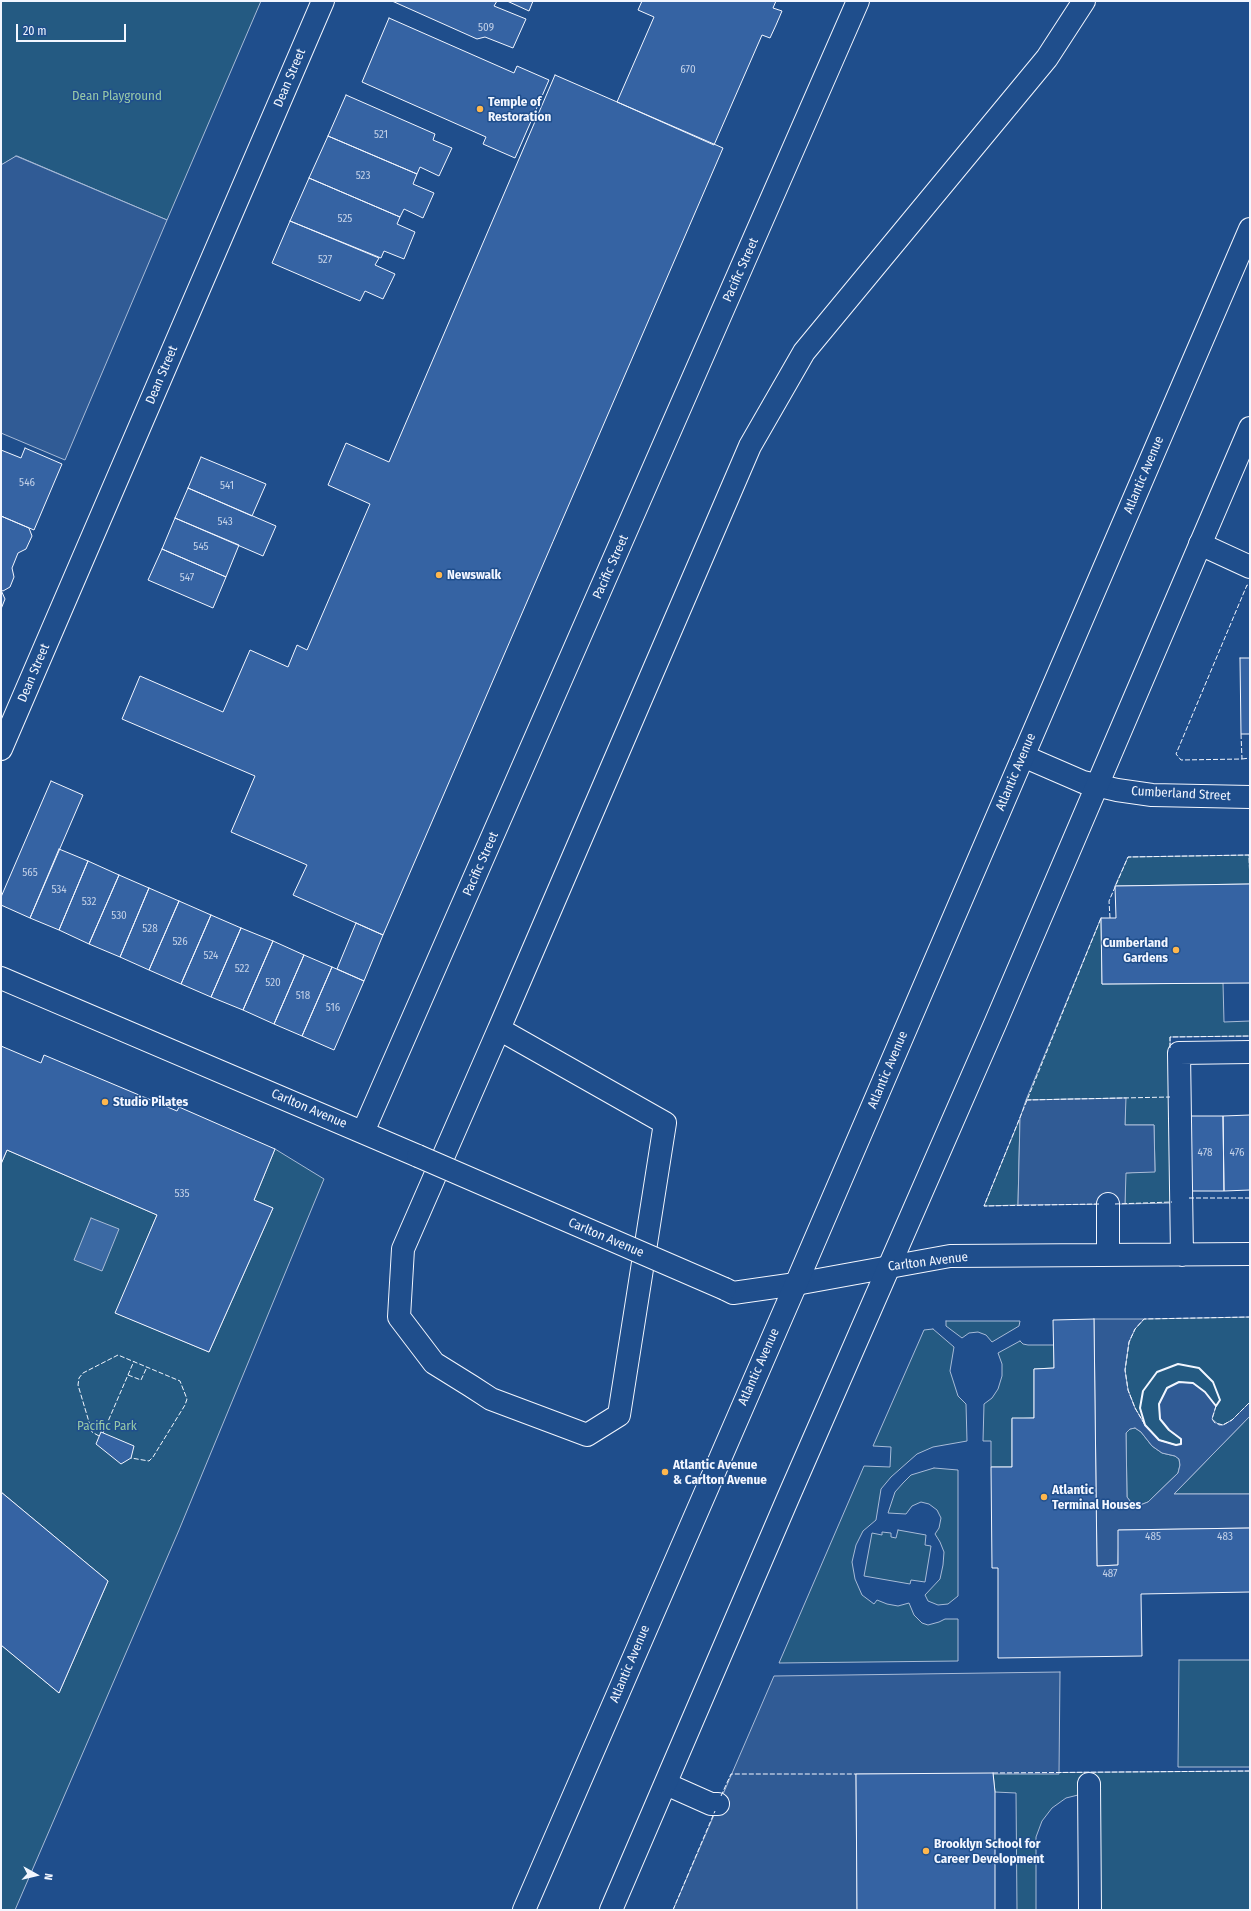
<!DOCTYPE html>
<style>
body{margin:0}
#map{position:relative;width:1251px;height:1911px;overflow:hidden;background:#1f4e8c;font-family:"Fira Sans Condensed",sans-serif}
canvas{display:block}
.frame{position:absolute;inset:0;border:2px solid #f2f6ff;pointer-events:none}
.north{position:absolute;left:16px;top:1855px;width:40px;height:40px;-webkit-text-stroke:3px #1f4e8c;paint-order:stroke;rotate:98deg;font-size:11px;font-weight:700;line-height:16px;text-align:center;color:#f2f6ff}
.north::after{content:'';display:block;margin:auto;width:14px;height:18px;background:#f2f6ff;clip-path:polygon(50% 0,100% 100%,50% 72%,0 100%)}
.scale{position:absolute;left:16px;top:24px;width:110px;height:18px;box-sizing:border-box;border:2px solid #f2f6ff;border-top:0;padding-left:5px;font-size:12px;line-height:14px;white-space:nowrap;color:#f2f6ff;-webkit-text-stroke:3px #1f4e8c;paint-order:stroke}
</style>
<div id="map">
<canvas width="1251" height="1911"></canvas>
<div class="frame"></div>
<div class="north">N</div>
<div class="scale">20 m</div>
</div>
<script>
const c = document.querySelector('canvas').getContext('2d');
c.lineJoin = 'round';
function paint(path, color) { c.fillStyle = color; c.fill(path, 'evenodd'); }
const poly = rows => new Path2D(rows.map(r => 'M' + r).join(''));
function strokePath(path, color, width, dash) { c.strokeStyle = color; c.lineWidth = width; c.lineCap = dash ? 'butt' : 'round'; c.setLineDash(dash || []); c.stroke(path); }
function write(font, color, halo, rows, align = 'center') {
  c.font = font + ' "Fira Sans Condensed",sans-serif'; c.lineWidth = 3; c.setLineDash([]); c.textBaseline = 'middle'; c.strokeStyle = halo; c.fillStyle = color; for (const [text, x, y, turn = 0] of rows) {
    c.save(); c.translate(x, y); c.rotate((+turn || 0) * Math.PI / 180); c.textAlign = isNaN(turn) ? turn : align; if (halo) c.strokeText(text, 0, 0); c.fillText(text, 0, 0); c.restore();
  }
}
const green = poly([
 [1,1,261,1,167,220,17,156,1,165,1,1],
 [1249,855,1250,884,1115,886,1128,857,1249,855],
 [1101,918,1102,984,1223,983,1224,1022,1250,1021,1250,1036,1170,1037,1172,1203,1125,1204,1125,1173,1155,1171,1154,1125,1125,1125,1125,1098,1026,1100,1101,918],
 [1020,1118,1018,1205,984,1206,1020,1118],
 [275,1149,324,1179,179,1530,15,1910,1,1910,1,1645,59,1693,108,1581,1,1492,1,1164,7,1150,157,1215,116,1313,209,1352,273,1208,254,1200,275,1149],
 [1250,1317,1250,1402,1232,1420,1223,1425,1215,1423,1212,1419,1212,1414,1169,1430,1181,1439,1181,1444,1176,1445,1159,1440,1145,1425,1135,1408,1128,1390,1125,1370,1129,1342,1135,1329,1144,1319,1250,1317],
 [946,1321,1020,1321,1019,1326,992,1342,986,1335,978,1332,969,1333,962,1338,946,1326,946,1321],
 [933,1329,954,1347,950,1371,958,1396,966,1404,967,1441,933,1447,917,1454,891,1477,881,1489,876,1520,863,1531,856,1545,852,1562,855,1579,862,1595,874,1604,877,1600,887,1604,898,1606,909,1603,914,1615,922,1623,928,1625,939,1622,945,1619,958,1619,958,1661,779,1663,864,1466,890,1467,891,1447,873,1446,924,1330,933,1329],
 [1020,1341,1023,1344,1028,1345,1054,1345,1054,1368,1034,1369,1034,1418,1012,1419,1012,1467,991,1467,991,1441,983,1441,984,1404,992,1398,998,1389,1002,1376,1002,1364,998,1353,1020,1341],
 [1250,1416,1250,1494,1174,1494,1250,1416],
 [1135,1428,1141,1432,1152,1446,1162,1453,1175,1456,1179,1459,1180,1465,1178,1473,1148,1502,1140,1505,1133,1505,1127,1497,1126,1433,1130,1429,1135,1428],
 [934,1468,958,1470,958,1596,948,1604,938,1605,928,1601,925,1595,940,1579,943,1565,944,1552,940,1542,935,1534,939,1528,941,1518,937,1510,929,1504,921,1502,912,1506,906,1514,888,1513,895,1492,903,1483,911,1475,934,1468],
 [898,1530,926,1535,925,1545,931,1546,925,1582,911,1580,910,1584,864,1576,872,1533,882,1535,882,1532,891,1533,891,1537,896,1538,898,1530],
 [1179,1660,1250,1660,1250,1767,1178,1767,1179,1660],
 [1250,1771,1250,1910,1083,1910,1082,1794,1066,1798,1052,1808,1042,1821,1036,1837,1036,1910,1017,1910,1016,1793,995,1792,993,1773,1250,1771]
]);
paint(green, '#245a82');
strokePath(green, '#a8bbd7', 1);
const parking = poly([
 [16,156,167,220,65,460,1,433,1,165,16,156],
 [1126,1098,1125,1125,1154,1125,1155,1172,1126,1173,1125,1204,1018,1205,1020,1118,1026,1100,1126,1098],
 [1094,1319,1144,1319,1135,1329,1129,1342,1125,1370,1128,1390,1135,1408,1145,1425,1159,1440,1176,1445,1181,1444,1181,1439,1169,1430,1160,1419,1159,1404,1167,1388,1179,1382,1193,1383,1205,1392,1216,1406,1212,1419,1219,1425,1223,1425,1232,1420,1250,1402,1250,1416,1174,1494,1250,1494,1250,1528,1119,1530,1118,1565,1097,1566,1094,1319],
 [1135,1428,1141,1432,1152,1446,1162,1453,1175,1456,1179,1459,1180,1465,1178,1473,1148,1502,1140,1505,1133,1505,1127,1497,1126,1433,1130,1429,1135,1428],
 [1060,1672,1059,1774,856,1774,857,1910,673,1910,774,1676,1060,1672]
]);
paint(parking, '#305b95');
strokePath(parking, '#a8bbd7', 1);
const water = poly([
 [91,1218,119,1229,102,1271,74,1260,91,1218]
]);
paint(water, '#3b69a3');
strokePath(water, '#a8bbd7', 1);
const building = poly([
 [392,1,497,1,494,6,526,19,513,48,485,37,477,39,392,1],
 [507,1,533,1,529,11,507,1],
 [642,1,776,1,773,8,782,11,776,25,770,38,762,35,714,145,617,102,654,17,638,10,642,1],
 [389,18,514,73,517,66,549,80,515,158,483,144,486,137,362,82,389,18],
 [555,75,723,148,383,935,293,895,307,865,231,832,255,776,122,719,140,676,223,712,250,650,288,667,297,645,307,650,370,504,328,485,346,443,389,462,555,75],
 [346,95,435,134,433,140,452,148,439,176,420,167,417,174,328,136,346,95],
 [328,136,417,174,413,184,434,193,423,218,404,209,400,217,309,178,328,136],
 [309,178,400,217,397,224,415,232,404,259,384,251,381,258,290,221,309,178],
 [290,221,379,258,375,265,395,274,383,299,365,291,360,301,272,263,290,221],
 [25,448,62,464,34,530,1,516,1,450,21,458,25,448],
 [201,457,266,484,252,516,188,488,201,457],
 [188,488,276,526,263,556,175,518,188,488],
 [1,516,29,528,32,536,26,549,18,553,12,568,14,577,10,587,3,591,1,590,1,516],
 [175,518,239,545,226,577,162,549,175,518],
 [162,549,226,577,213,608,148,580,162,549],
 [1,590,5,599,1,609,1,590],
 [1240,658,1250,658,1250,734,1241,734,1240,658],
 [51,781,83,795,30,918,1,905,1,897,51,781],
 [59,849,88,861,59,930,30,918,59,849],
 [88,861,119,875,89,944,59,930,88,861],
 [119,875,149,888,120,957,89,944,119,875],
 [1250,884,1250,983,1102,984,1101,918,1116,918,1115,886,1250,884],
 [149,888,179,901,149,970,120,957,149,888],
 [179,901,211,915,181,984,149,970,179,901],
 [211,915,241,928,211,997,181,984,211,915],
 [356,923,383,935,364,981,337,969,356,923],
 [241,928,273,941,243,1010,211,997,241,928],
 [273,941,304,955,274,1024,243,1010,273,941],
 [304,955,332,967,302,1036,274,1024,304,955],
 [332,967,364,981,334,1050,302,1036,332,967],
 [1,1046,41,1063,44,1055,177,1111,179,1107,275,1149,254,1200,273,1208,209,1352,115,1313,157,1215,7,1150,1,1164,1,1046],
 [1250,1115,1250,1190,1224,1191,1223,1116,1250,1115],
 [1187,1116,1223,1116,1224,1191,1188,1191,1187,1116],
 [1094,1319,1097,1566,1118,1565,1118,1530,1250,1528,1250,1592,1141,1594,1142,1656,998,1658,998,1568,992,1568,991,1467,1012,1467,1012,1418,1034,1418,1034,1369,1054,1368,1053,1320,1094,1319],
 [101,1432,134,1446,131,1458,121,1464,96,1444,101,1432],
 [1,1492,108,1581,59,1693,1,1645,1,1492],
 [993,1773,995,1792,995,1910,857,1910,856,1774,993,1773]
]);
paint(building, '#3563a3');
strokePath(building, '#f2f6ff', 1);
const minor = poly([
 [1200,544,1250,567],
 [1,749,323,1],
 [1023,756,1083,782,1117,790,1152,795,1250,797],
 [1,978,418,1156],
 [499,1029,403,1249,399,1317,434,1363,471,1386,491,1399,587,1435,619,1415,665,1123,499,1029,750,446,804,352,1047,58,1084,1],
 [363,1132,858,1],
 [1108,1204,1108,1255],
 [1182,1255,1179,1053,1250,1052],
 [725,1289,733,1293,796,1284,950,1256,1250,1254],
 [666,1784,711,1804,718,1804],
 [1089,1784,1090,1910]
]);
const major = poly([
 [524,1910,796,1284,1250,229],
 [611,1910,788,1498,995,1024,1250,428]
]);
strokePath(minor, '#f2f6ff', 24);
strokePath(major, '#f2f6ff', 24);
strokePath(minor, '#1f4e8c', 22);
strokePath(major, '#1f4e8c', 22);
const minorBridge = poly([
 [418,1156,725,1289]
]);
strokePath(minorBridge, '#f2f6ff', 24, []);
strokePath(minorBridge, '#1f4e8c', 22);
strokePath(poly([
 [1241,734,1242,759,1181,760,1176,754,1247,585,1250,586],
 [1242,759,1250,758],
 [1110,918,1109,901,1128,857,1249,855,1250,884],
 [1170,1048,1170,1037,1250,1036],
 [1026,1100,1170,1097],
 [1189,1198,1250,1198],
 [1099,1204,984,1206,1101,918],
 [1115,1204,1172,1202],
 [128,1375,141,1380,147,1367],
 [1216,1406,1212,1419,1215,1423,1223,1425,1232,1420,1250,1402],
 [103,1433,134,1361],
 [99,1436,92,1432,78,1385,79,1378,83,1373,118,1355,180,1381,187,1399,185,1405,153,1457,149,1461,131,1458],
 [1181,1439,1181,1444,1176,1445,1159,1440,1145,1425,1135,1408,1128,1390,1125,1370,1129,1342,1135,1329,1144,1319,1250,1317],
 [993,1773,1250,1771],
 [721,1796,731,1774,856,1774],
 [673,1910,715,1811]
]), '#f2f6ff', 1, [5, 2]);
strokePath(poly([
 [1178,1364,1199,1368,1213,1382,1220,1400,1216,1406,1205,1392,1193,1383,1179,1382,1167,1388,1159,1404,1160,1419,1169,1430,1181,1439,1181,1444,1176,1445,1159,1440,1145,1425,1140,1408,1143,1391,1157,1372,1178,1364]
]), '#f2f6ff', 2);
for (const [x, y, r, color] of [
 [480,109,4,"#ffb74d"],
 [439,575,4,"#ffb74d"],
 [1176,950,4,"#ffb74d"],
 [105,1102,4,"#ffb74d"],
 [665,1472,4,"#ffb74d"],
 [1044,1497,4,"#ffb74d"],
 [926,1851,4,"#ffb74d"]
]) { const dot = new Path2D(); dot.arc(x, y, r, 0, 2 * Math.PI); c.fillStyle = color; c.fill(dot); strokePath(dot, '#1f4e8c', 1.5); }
write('11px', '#c3d1e8', null, [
 ["509",486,28],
 ["670",688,70],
 ["521",381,135],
 ["523",363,176],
 ["525",345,219],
 ["527",325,260],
 ["546",27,483],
 ["541",227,486],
 ["543",225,522],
 ["545",201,547],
 ["547",187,578],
 ["565",30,873],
 ["534",59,890],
 ["532",89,902],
 ["530",119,916],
 ["528",150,929],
 ["526",180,942],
 ["524",211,956],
 ["522",242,969],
 ["520",273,983],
 ["518",303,996],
 ["516",333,1008],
 ["478",1205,1153],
 ["476",1237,1153],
 ["535",182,1194],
 ["485",1153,1537],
 ["483",1225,1537],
 ["487",1110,1574]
]);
write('13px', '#f2f6ff', '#1f4e8c', [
 ["Dean Street",290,78,-67],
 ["Pacific Street",741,270,-66],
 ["Dean Street",162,375,-67],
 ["Atlantic Avenue",1144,475,-67],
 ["Pacific Street",611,567,-66],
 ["Dean Street",34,673,-67],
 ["Atlantic Avenue",1016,772,-67],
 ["Cumberland Street",1181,794,3],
 ["Pacific Street",481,864,-66],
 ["Atlantic Avenue",888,1070,-67],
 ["Carlton Avenue",309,1109,23],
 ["Carlton Avenue",606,1238,23],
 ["Carlton Avenue",928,1262,-7],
 ["Atlantic Avenue",759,1367,-66],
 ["Atlantic Avenue",630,1664,-67]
]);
write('13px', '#97c8a6', '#1f4e8c', [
 ["Dean Playground",117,96],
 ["Pacific Park",107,1426]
]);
write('bold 13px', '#f2f6ff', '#1f4e8c', [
 ["Temple of",488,102],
 ["Restoration",488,117],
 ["Newswalk",447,575],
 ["Cumberland",1168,943,"right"],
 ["Gardens",1168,958,"right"],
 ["Studio Pilates",113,1102],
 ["Atlantic Avenue",673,1465],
 ["& Carlton Avenue",673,1480],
 ["Atlantic",1052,1490],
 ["Terminal Houses",1052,1505],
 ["Brooklyn School for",934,1844],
 ["Career Development",934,1859]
], 'left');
</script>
